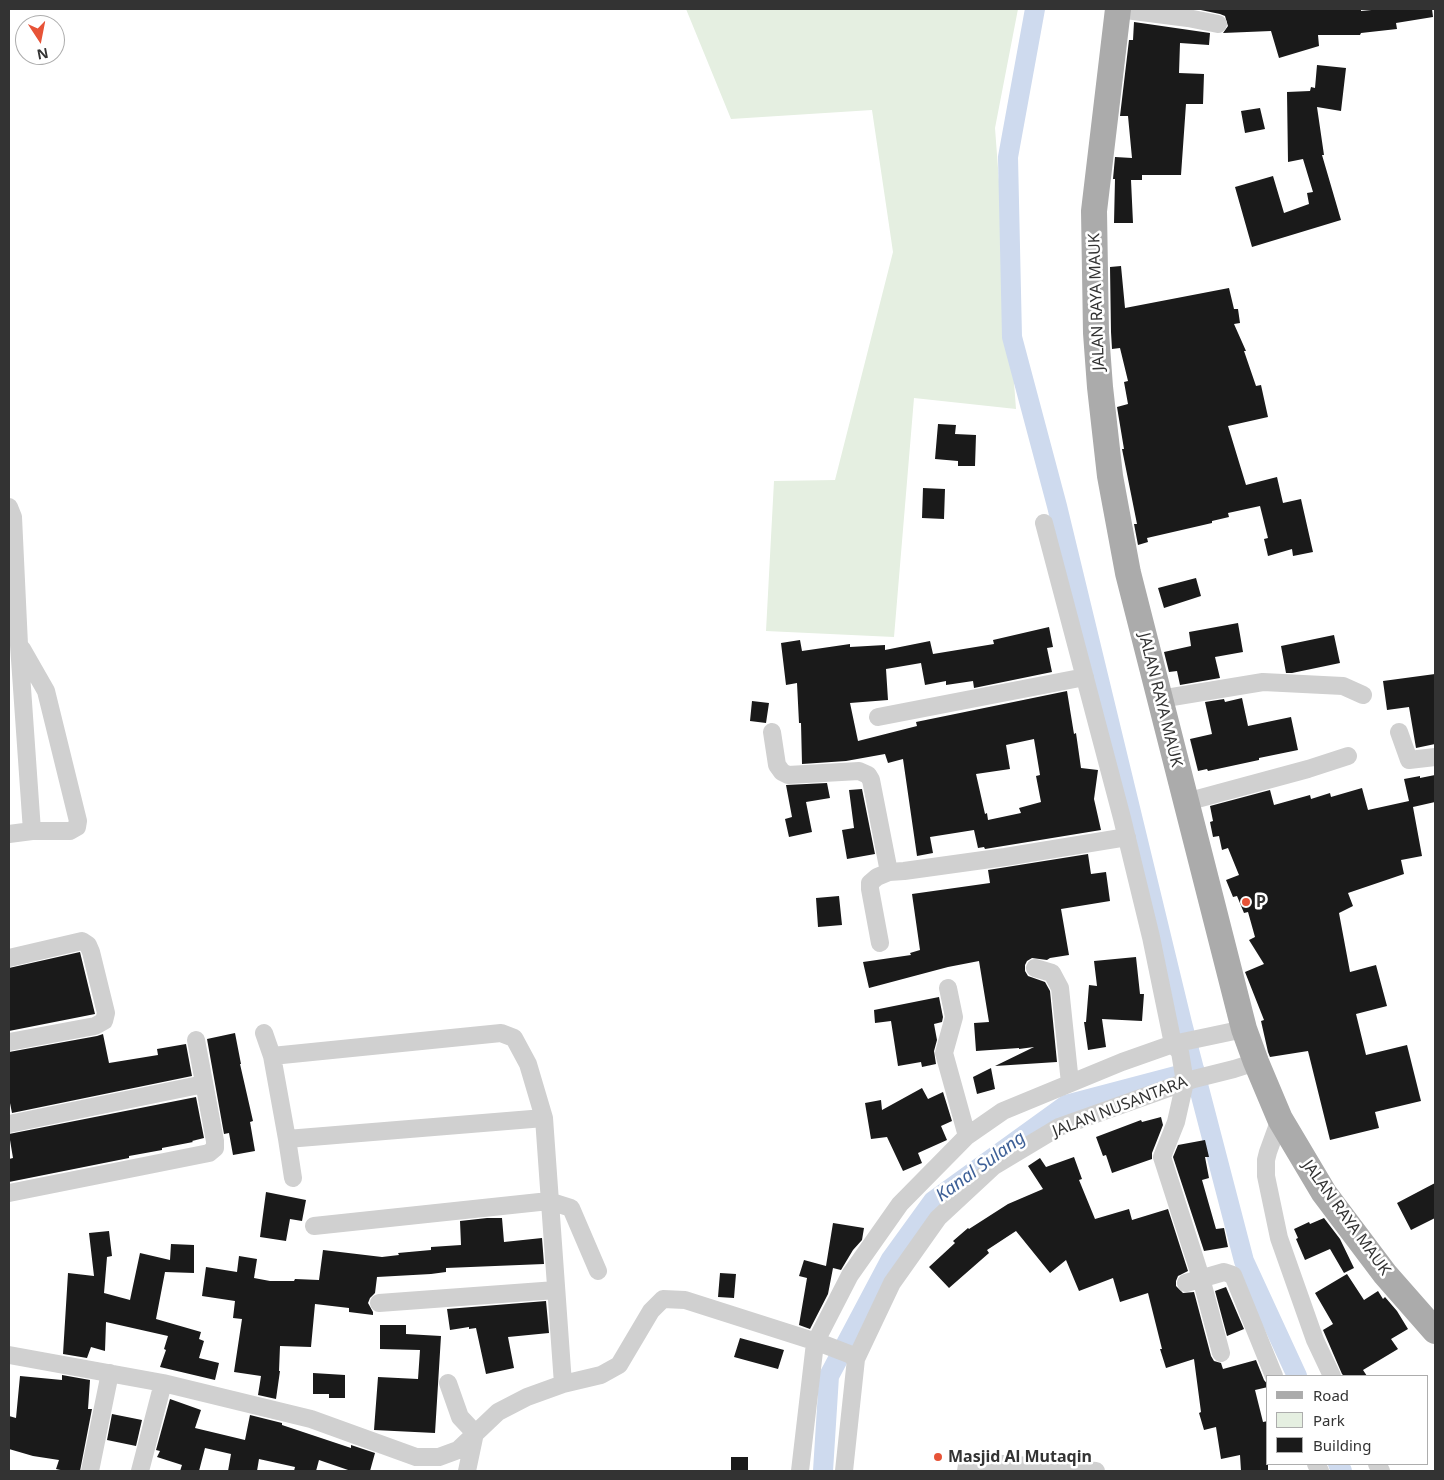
<!DOCTYPE html>
<style>
body{margin:0}
#map{position:relative;width:1444px;height:1480px;overflow:hidden;background:#fff;font-family:"Noto Sans",sans-serif}
canvas{display:block}
.frame{position:absolute;inset:0;border:10px solid #333;pointer-events:none}
.legend{position:absolute;left:1266px;top:1375px;width:162px;height:90px;box-sizing:border-box;background:#fff;border:1px solid #adadad;margin:0;padding:6px 9px;list-style:none;font-size:15px;color:#333}
.legend li{display:flex;align-items:center;gap:10px;height:25px}
.legend b{width:25px;border:1px solid #adadad}
.north{position:absolute;left:15px;top:15px;width:50px;height:50px;box-sizing:border-box;background:#fff;border:1px solid #adadad;border-radius:50%;rotate:169deg;font-size:14px;font-weight:700;line-height:20px;text-align:center;color:#333}
.north::after{content:'';display:block;margin:auto;width:18px;height:22px;background:#e75337;clip-path:polygon(50% 0,100% 100%,50% 72%,0 100%)}
</style>
<div id="map">
<canvas width="1444" height="1480"></canvas>
<div class="frame"></div>
<ul class="legend">
<li><b style="height:6px;background:#ababab"></b>Road</li>
<li><b style="height:14px;background:#e5efe1"></b>Park</li>
<li><b style="height:14px;background:#1a1a1a"></b>Building</li>
</ul>
<div class="north">N</div>
</div>
<script>
const c = document.querySelector('canvas').getContext('2d');
c.lineJoin = 'round';
function paint(path, color) { c.fillStyle = color; c.fill(path, 'evenodd'); }
const poly = rows => new Path2D(rows.map(r => 'M' + r).join(''));
function strokePath(path, color, width, dash) { c.strokeStyle = color; c.lineWidth = width; c.lineCap = dash ? 'butt' : 'round'; c.setLineDash(dash || []); c.stroke(path); }
function write(font, color, halo, rows, align = 'center') {
  c.font = font + ' "Noto Sans",sans-serif'; c.lineWidth = 5; c.setLineDash([]); c.textBaseline = 'middle'; c.strokeStyle = halo; c.fillStyle = color; for (const [text, x, y, turn = 0] of rows) {
    c.save(); c.translate(x, y); c.rotate((+turn || 0) * Math.PI / 180); c.textAlign = isNaN(turn) ? turn : align; if (halo) c.strokeText(text, 0, 0); c.fillText(text, 0, 0); c.restore();
  }
}
paint(poly([
 [686,9,1018,9,995,128,1016,409,914,398,894,637,766,631,774,481,835,480,893,252,872,110,731,119]
]), '#e5efe1');
strokePath(poly([
 [1035,9,1008,157,1012,337,1057,506,1182,1023,1244,1261,1297,1376],
 [1338,1464,1342,1471],
 [823,1471,829,1376,891,1259,933,1201,1066,1105,1195,1071]
]), '#cedaee', 20);
paint(poly([
 [1196,9,1361,9,1361,11,1382,9,1432,9,1433,17,1396,23,1397,29,1361,33,1360,35,1318,35,1319,46,1279,58,1271,31,1223,33,1228,26,1225,16,1220,14],
 [1134,22,1210,33,1209,45,1180,43,1179,73,1204,74,1203,104,1186,104,1181,175,1142,175,1142,180,1131,180,1133,223,1114,223,1115,179,1113,179,1115,157,1132,158,1128,116,1120,116,1129,40,1133,40],
 [1317,65,1346,68,1341,111,1317,107,1324,155,1322,155,1341,220,1252,247,1235,187,1273,176,1284,213,1309,204,1307,193,1313,192,1303,159,1288,162,1287,92,1310,91,1311,87,1315,88],
 [1260,108,1265,129,1245,133,1241,111],
 [1121,266,1125,308,1229,288,1234,309,1238,309,1240,323,1234,324,1246,351,1244,351,1256,386,1261,385,1268,417,1228,426,1246,485,1277,477,1283,503,1301,499,1313,552,1293,556,1292,549,1268,556,1264,539,1268,538,1260,506,1228,513,1229,517,1212,521,1212,523,1147,538,1148,542,1138,545,1134,524,1137,524,1122,449,1124,449,1117,407,1128,404,1124,382,1128,381,1120,348,1112,349,1111,332,1110,267],
 [938,424,956,425,955,434,976,435,975,466,958,466,958,461,935,459],
 [923,488,945,489,944,519,922,518],
 [1196,578,1201,596,1164,608,1158,588],
 [1238,623,1243,652,1215,657,1220,678,1180,685,1177,671,1169,672,1164,652,1191,646,1189,632],
 [1049,627,1053,647,1047,648,1052,672,974,688,973,681,946,685,946,681,925,685,921,663,886,669,888,700,850,703,858,741,917,726,916,722,1067,691,1074,734,1076,733,1081,768,1098,770,1094,799,1101,830,985,849,984,847,978,848,974,830,930,837,933,853,917,856,903,759,888,763,885,754,846,761,802,764,801,723,799,723,797,683,786,685,781,643,800,640,802,651,850,644,850,647,885,645,885,650,930,641,933,654,994,644,993,640],
 [1034,739,1040,775,1036,776,1041,802,1019,808,1021,813,988,820,987,813,985,814,976,774,1010,769,1006,745],
 [1334,635,1340,663,1292,673,1286,673,1281,646],
 [1435,674,1435,744,1416,748,1409,707,1387,710,1383,681],
 [1242,698,1248,726,1291,717,1298,750,1259,758,1259,760,1208,771,1207,769,1198,771,1190,739,1212,734,1205,702,1224,699,1225,702],
 [752,701,769,703,766,723,750,721],
 [1435,775,1435,802,1413,807,1422,856,1401,860,1404,874,1348,893,1353,906,1339,913,1350,972,1376,965,1387,1006,1356,1014,1366,1055,1407,1045,1421,1101,1375,1112,1379,1128,1330,1140,1308,1051,1270,1057,1268,1052,1261,1021,1264,1020,1245,972,1264,964,1249,940,1255,937,1248,912,1244,913,1237,896,1233,897,1226,880,1239,875,1228,848,1222,850,1219,836,1213,837,1210,822,1213,821,1210,806,1270,790,1274,805,1310,795,1311,799,1330,793,1331,797,1362,788,1368,810,1409,801,1404,779,1420,776,1420,778],
 [827,783,830,798,806,802,812,832,789,837,785,819,792,817,786,785],
 [862,789,875,854,847,859,842,830,854,828,849,790],
 [1088,854,1091,874,1106,872,1110,901,1061,909,1069,955,1050,958,1047,960,1032,958,1027,961,1025,965,1025,971,1028,976,1045,982,1050,991,1057,1062,995,1066,1034,1047,1019,1049,1019,1048,976,1051,974,1023,989,1022,979,961,948,967,869,988,863,962,911,955,910,953,920,950,912,894,990,883,988,870],
 [839,896,842,925,818,927,816,898],
 [80,952,95,1014,9,1031,9,968],
 [1136,957,1140,994,1144,994,1142,1021,1102,1019,1106,1047,1088,1050,1084,1022,1086,1022,1089,985,1097,986,1094,961],
 [939,997,943,1017,942,1022,934,1024,937,1040,934,1051,936,1064,922,1067,921,1062,898,1066,891,1021,875,1023,874,1010],
 [235,1033,241,1064,240,1064,253,1121,250,1122,255,1151,233,1155,229,1133,224,1134,207,1039],
 [103,1034,109,1063,158,1055,157,1049,186,1044,192,1076,12,1113,9,1098,9,1052,97,1036],
 [991,1068,995,1089,977,1094,973,1077],
 [922,1088,928,1099,943,1092,952,1121,941,1126,947,1140,918,1153,922,1163,903,1171,887,1137,871,1139,865,1103,881,1100,882,1110],
 [196,1097,204,1138,192,1141,193,1142,162,1148,162,1150,129,1156,129,1158,9,1182,9,1159,13,1158,9,1134],
 [1161,1117,1163,1125,1152,1153,1152,1159,1112,1173,1106,1155,1103,1156,1096,1137,1141,1120,1142,1122],
 [1205,1140,1209,1157,1205,1157,1209,1178,1202,1180,1216,1229,1224,1228,1228,1247,1204,1251,1173,1157,1178,1145],
 [1074,1157,1082,1179,1079,1180,1095,1219,1129,1209,1132,1220,1168,1209,1188,1271,1178,1276,1176,1281,1176,1286,1183,1293,1194,1292,1211,1356,1214,1361,1221,1363,1223,1369,1256,1360,1264,1380,1268,1385,1268,1387,1255,1390,1263,1422,1268,1421,1268,1471,1241,1471,1240,1455,1221,1459,1216,1427,1204,1430,1199,1413,1201,1412,1194,1359,1166,1368,1160,1349,1162,1349,1148,1293,1120,1302,1113,1278,1079,1291,1066,1260,1050,1273,1016,1231,987,1250,989,1253,949,1288,929,1267,955,1243,953,1241,968,1228,969,1229,1008,1204,1043,1189,1028,1166,1040,1158,1046,1167],
 [1435,1183,1435,1218,1411,1230,1397,1203],
 [266,1192,306,1200,302,1221,290,1219,286,1241,260,1237],
 [487,1218,502,1218,504,1242,542,1238,544,1264,446,1268,446,1272,431,1274,377,1277,375,1293,370,1298,368,1303,373,1312,373,1315,349,1312,349,1308,315,1304,311,1347,280,1346,279,1371,280,1371,276,1399,258,1395,261,1376,234,1372,242,1319,233,1318,235,1301,202,1296,206,1267,237,1272,239,1256,257,1259,254,1278,270,1281,294,1281,295,1279,319,1280,323,1250,382,1257,399,1255,398,1253,431,1250,431,1247,461,1245,460,1221],
 [1324,1218,1340,1239,1354,1268,1344,1273,1330,1249,1305,1260,1296,1239,1298,1238,1294,1229,1309,1222,1310,1224],
 [833,1223,864,1228,862,1240,853,1250,841,1270,833,1268,828,1294,810,1329,799,1325,807,1278,799,1276,804,1260,826,1266],
 [109,1231,112,1256,107,1257,104,1293,130,1300,140,1253,170,1260,171,1244,194,1245,194,1273,165,1272,156,1319,201,1332,199,1339,204,1341,199,1358,219,1363,215,1380,160,1367,166,1350,164,1349,168,1336,106,1322,105,1351,91,1347,87,1358,63,1354,68,1273,94,1276,89,1233],
 [720,1273,736,1274,734,1298,718,1297],
 [1347,1274,1364,1300,1378,1291,1383,1299,1385,1297,1397,1311,1408,1329,1391,1339,1398,1349,1363,1370,1367,1376,1344,1376,1342,1374,1323,1330,1333,1324,1315,1293],
 [1226,1287,1244,1329,1227,1336,1215,1291],
 [546,1301,549,1333,508,1337,514,1368,486,1374,476,1328,469,1329,469,1327,450,1330,447,1309],
 [380,1325,406,1325,406,1334,441,1336,435,1433,374,1430,378,1377,418,1379,420,1350,380,1349],
 [740,1338,784,1350,778,1369,734,1357],
 [313,1373,345,1375,345,1398,329,1398,329,1394,313,1394],
 [62,1375,90,1380,88,1409,92,1409,80,1471,65,1471,56,1469,59,1460,33,1456,9,1449,9,1416,16,1418,20,1376,62,1380],
 [170,1399,201,1410,195,1428,245,1440,250,1415,282,1423,282,1425,351,1448,351,1445,375,1453,370,1471,351,1471,319,1460,316,1471,294,1471,295,1467,259,1459,257,1471,228,1471,231,1454,205,1448,199,1471,180,1471,182,1465,157,1457,160,1451,156,1450],
 [112,1414,142,1420,136,1446,107,1440],
 [731,1457,748,1457,748,1471,731,1471]
]), '#1a1a1a');
strokePath(poly([
 [1118,9,1188,18,1218,24],
 [9,507,13,517,19,645,32,831],
 [1044,523,1122,818,1151,937,1173,1044,1180,1052,1185,1082,1176,1122,1162,1157,1201,1278,1221,1353],
 [1160,699,1263,682,1343,686,1363,695],
 [878,717,1085,677],
 [772,732,777,765,782,772,788,775,859,771,868,775,871,780,889,872,904,871,1005,857,1127,837],
 [1399,732,1409,760,1435,757],
 [1186,802,1308,769,1348,756],
 [9,834,32,831,70,831,77,827,78,821,46,691,22,649],
 [880,943,870,889,870,883,877,877,889,872],
 [9,958,82,941,88,945,91,952,106,1013,104,1021,95,1026,9,1042],
 [1035,968,1052,973,1060,988,1070,1083],
 [948,988,954,1017,944,1053,967,1136],
 [264,1033,272,1056,287,1139,293,1178],
 [272,1056,501,1033,514,1038,528,1064,544,1118,563,1384],
 [1280,1119,1268,1152,1266,1160,1266,1176,1279,1238,1315,1340,1332,1376],
 [9,1124,204,1084],
 [287,1139,544,1118],
 [9,1193,209,1153,215,1148,215,1141,196,1040],
 [314,1226,549,1201,571,1208,598,1271],
 [1186,1283,1224,1272,1233,1275,1274,1376],
 [379,1303,556,1290],
 [9,1355,163,1383,311,1419,416,1457,439,1457,458,1450,498,1412,527,1397,563,1384,601,1375,619,1365,651,1311,663,1299,685,1300,823,1344,849,1354,856,1359,844,1471],
 [856,1359,892,1283,938,1218,994,1166,1059,1127,1194,1079,1234,1069,1256,1062],
 [448,1383,460,1417,475,1433,467,1471],
 [1316,1464,1320,1471],
 [1377,1464,1381,1471],
 [90,1471,110,1373],
 [140,1471,163,1383],
 [800,1471,815,1343,850,1275,900,1204,967,1136,1003,1111,1122,1062,1173,1044,1244,1029],
 [966,1471,967,1465,976,1462,1096,1471]
]), '#d0d0d0', 18);
strokePath(poly([
 [1118,9,1094,211,1096,333,1100,387,1110,476,1128,573,1244,1029,1256,1062,1280,1119,1324,1193,1385,1274,1435,1331]
]), '#ababab', 26);
for (const [x, y, r, color] of [
 [1246,902,5,"#e75337"],
 [938,1457,5,"#e75337"]
]) { const dot = new Path2D(); dot.arc(x, y, r, 0, 2 * Math.PI); c.fillStyle = color; c.fill(dot); strokePath(dot, '#fff', 2); }
write('16px', '#333', '#fff', [
 ["JALAN RAYA MAUK",1097,302,-92],
 ["JALAN RAYA MAUK",1160,700,76],
 ["JALAN NUSANTARA",1120,1107,-21],
 ["JALAN RAYA MAUK",1346,1218,54]
]);
write('bold 16px', '#333', '#fff', [
 ["P",1256,902],
 ["Masjid Al Mutaqin",948,1457]
], 'left');
write('italic 18px', '#3e6097', '#fff', [
 ["Kanal Sulang",981,1167,-36]
]);
</script>
